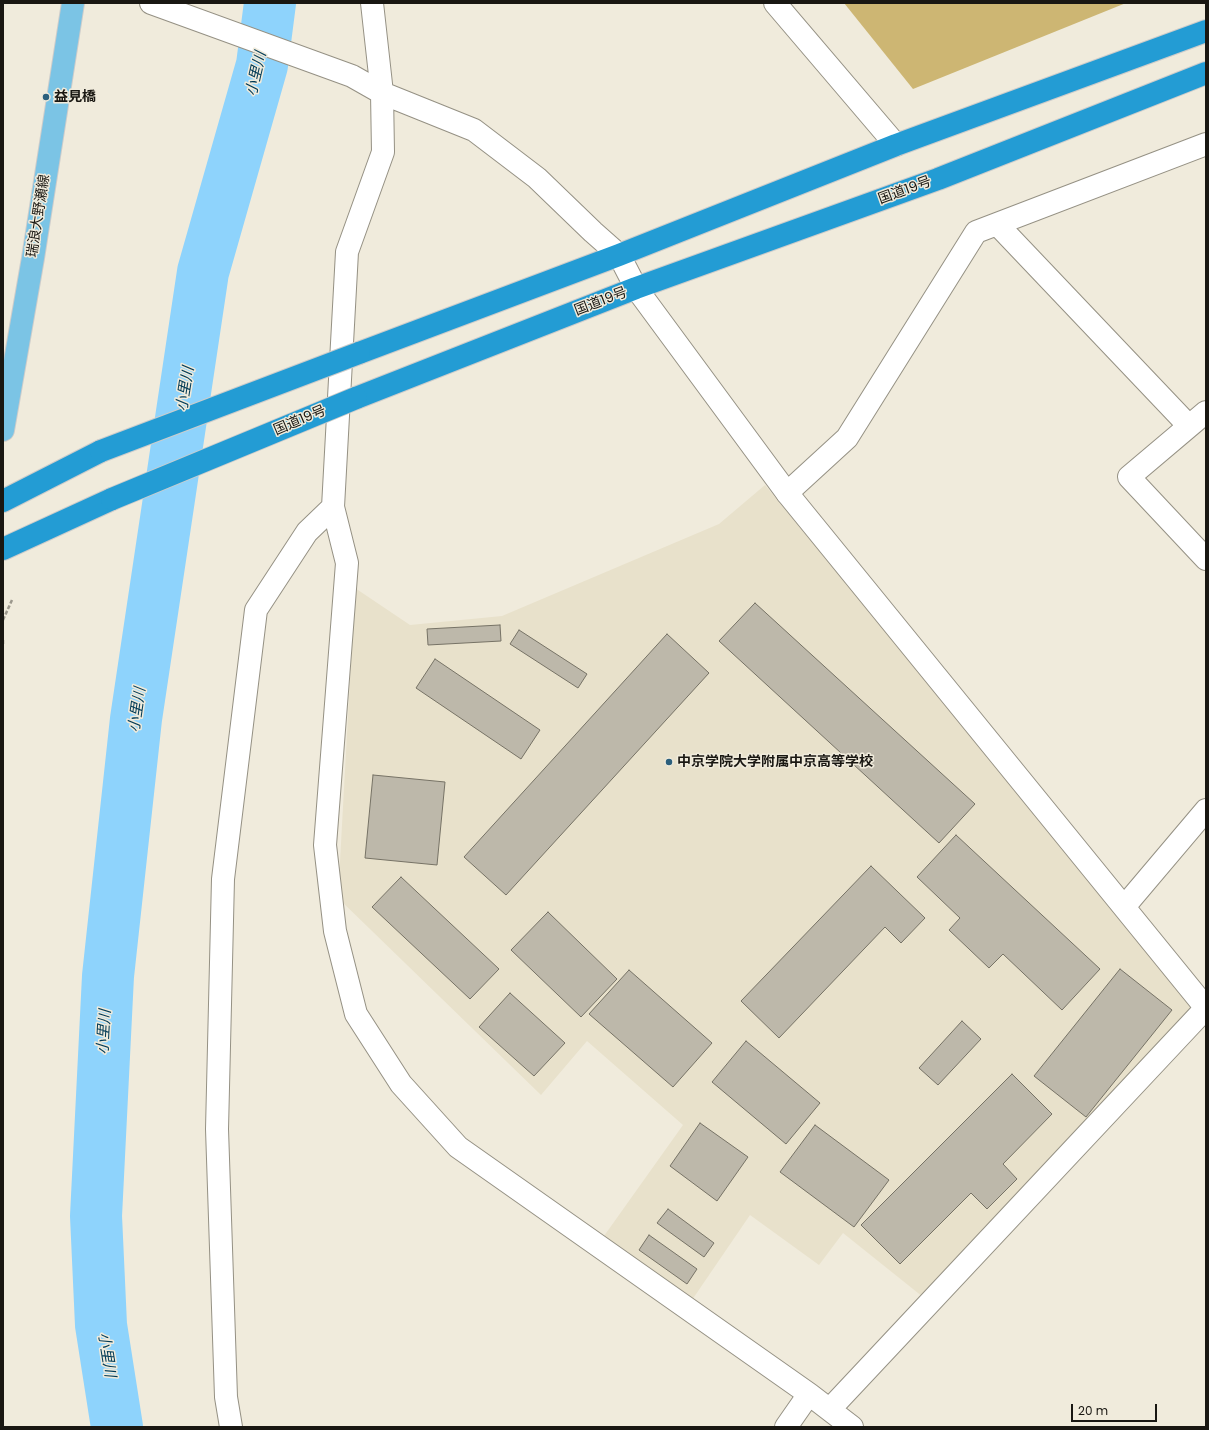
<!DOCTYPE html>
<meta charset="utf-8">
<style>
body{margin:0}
#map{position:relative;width:1209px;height:1430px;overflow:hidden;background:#f0ebdc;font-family:Poppins,sans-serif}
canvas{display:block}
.frame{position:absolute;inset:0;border:4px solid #191712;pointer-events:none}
.scale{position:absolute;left:1071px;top:1404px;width:86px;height:18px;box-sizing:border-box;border:2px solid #191712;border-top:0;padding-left:5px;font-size:12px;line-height:14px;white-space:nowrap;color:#191712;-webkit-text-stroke:3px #f0ebdc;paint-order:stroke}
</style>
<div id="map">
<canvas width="1209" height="1430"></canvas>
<div class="frame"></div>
<div class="scale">20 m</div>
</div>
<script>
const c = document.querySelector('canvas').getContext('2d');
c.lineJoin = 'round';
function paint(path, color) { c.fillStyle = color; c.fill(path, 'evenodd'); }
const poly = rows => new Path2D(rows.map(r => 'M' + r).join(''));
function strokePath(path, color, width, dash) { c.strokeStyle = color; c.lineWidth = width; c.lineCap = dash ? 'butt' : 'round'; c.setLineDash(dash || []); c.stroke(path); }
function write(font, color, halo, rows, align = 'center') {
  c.font = font + ' Poppins,"Noto Sans JP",sans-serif'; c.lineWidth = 3; c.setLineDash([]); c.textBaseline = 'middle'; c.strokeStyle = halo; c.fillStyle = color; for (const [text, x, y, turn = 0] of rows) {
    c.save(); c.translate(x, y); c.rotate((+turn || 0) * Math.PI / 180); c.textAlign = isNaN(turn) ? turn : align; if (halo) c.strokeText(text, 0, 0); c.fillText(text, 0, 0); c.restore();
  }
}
paint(poly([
 [765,485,1196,1009,923,1297,843,1233,819,1265,750,1215,692,1300,604,1236,683,1125,587,1041,541,1095,338,898,355,588,410,625,502,616,719,524]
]), '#e8e1cb');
paint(poly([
 [844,3,1126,3,913,89]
]), '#cdb673');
strokePath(poly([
 [117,1427,101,1325,96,1216,108,976,136,719,203,272,262,65,270,3]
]), '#8ed3fc', 52);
const building = poly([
 [755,603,975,804,939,843,719,641,755,603],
 [500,625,501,641,428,645,427,629,500,625],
 [519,630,587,674,578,688,510,644,519,630],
 [667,634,709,673,506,895,464,857,667,634],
 [435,659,540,730,521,759,416,688,435,659],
 [373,775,445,782,437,865,365,858,373,775],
 [956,835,1100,969,1062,1010,1003,954,989,968,949,930,960,918,917,877,956,835],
 [871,866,925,918,901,943,885,927,779,1038,741,1001,871,866],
 [401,877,499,969,470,999,372,907,401,877],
 [548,912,617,979,581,1017,511,950,548,912],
 [1120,969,1172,1010,1086,1117,1034,1076,1120,969],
 [629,970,712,1043,673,1087,589,1014,629,970],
 [510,993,565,1043,534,1076,479,1027,510,993],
 [962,1021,981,1039,938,1085,919,1068,962,1021],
 [746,1041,820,1103,786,1144,712,1082,746,1041],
 [1012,1074,1052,1114,1003,1164,1017,1179,987,1209,971,1193,900,1264,861,1225,1012,1074],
 [700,1123,748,1157,717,1201,670,1166,700,1123],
 [815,1125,889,1180,854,1227,780,1172,815,1125],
 [668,1209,714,1243,704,1257,657,1223,668,1209],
 [649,1235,697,1269,687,1284,639,1250,649,1235]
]);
paint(building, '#bdb8aa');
strokePath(building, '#777366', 1);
const street = poly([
 [151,3,352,76,382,93,474,130,537,178,593,232,619,255,636,288],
 [372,3,382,93,383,152,347,252,333,507,347,563,325,845,335,931,356,1014,401,1084,458,1147,809,1394,852,1427],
 [775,3,896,145],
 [997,224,1189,426],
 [1206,412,1129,477,1206,559],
 [787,493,847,438,976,232,1206,144],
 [830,1409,1206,1008],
 [231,1427,226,1397,217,1129,223,879,256,610,307,532,333,507],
 [786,1427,809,1394]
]);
const secondary = poly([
 [636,288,787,493,1206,1008],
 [1124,907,1206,810]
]);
const primary = poly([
 [3,430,33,258,73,3]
]);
const highway = poly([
 [359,353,619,255,896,145,1206,31],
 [356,398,636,288,938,179,1206,73],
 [3,501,101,451],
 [3,549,112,499]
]);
strokePath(street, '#959184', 24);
strokePath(secondary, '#959184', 24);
strokePath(primary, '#cccccb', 24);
strokePath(highway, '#cccccb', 24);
strokePath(poly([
 [3,620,12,600],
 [3,640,3,644]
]), '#9c988d', 2.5, [4, 2]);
strokePath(street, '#fff', 22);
strokePath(secondary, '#fff', 22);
strokePath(primary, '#7bc4e5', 22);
strokePath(highway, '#239cd4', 22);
const highwayBridge = poly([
 [101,451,359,353],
 [112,499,356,398]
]);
strokePath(highwayBridge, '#cccccb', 24, []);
strokePath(highwayBridge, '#239cd4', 22);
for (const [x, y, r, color] of [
 [46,97,4,"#2b5f7c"],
 [669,762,4,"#2b5f7c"]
]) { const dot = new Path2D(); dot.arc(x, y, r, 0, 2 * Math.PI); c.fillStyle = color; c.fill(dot); strokePath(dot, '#f0ebdc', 1.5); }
write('bold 14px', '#191712', '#f0ebdc', [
 ["益見橋",54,97],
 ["中京学院大学附属中京高等学校",677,762]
], 'left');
write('14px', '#191712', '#f0ebdc', [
 ["国道19号",905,191,-20],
 ["瑞浪大野瀬線",39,216,-81],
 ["国道19号",601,302,-21],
 ["国道19号",300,421,-23]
]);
write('italic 15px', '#003a55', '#f0ebdc', [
 ["小里川",257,74,-77],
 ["小里川",186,389,-81],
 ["小里川",138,710,-82],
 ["小里川",105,1032,-87],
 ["小里川",106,1355,81]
]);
</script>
